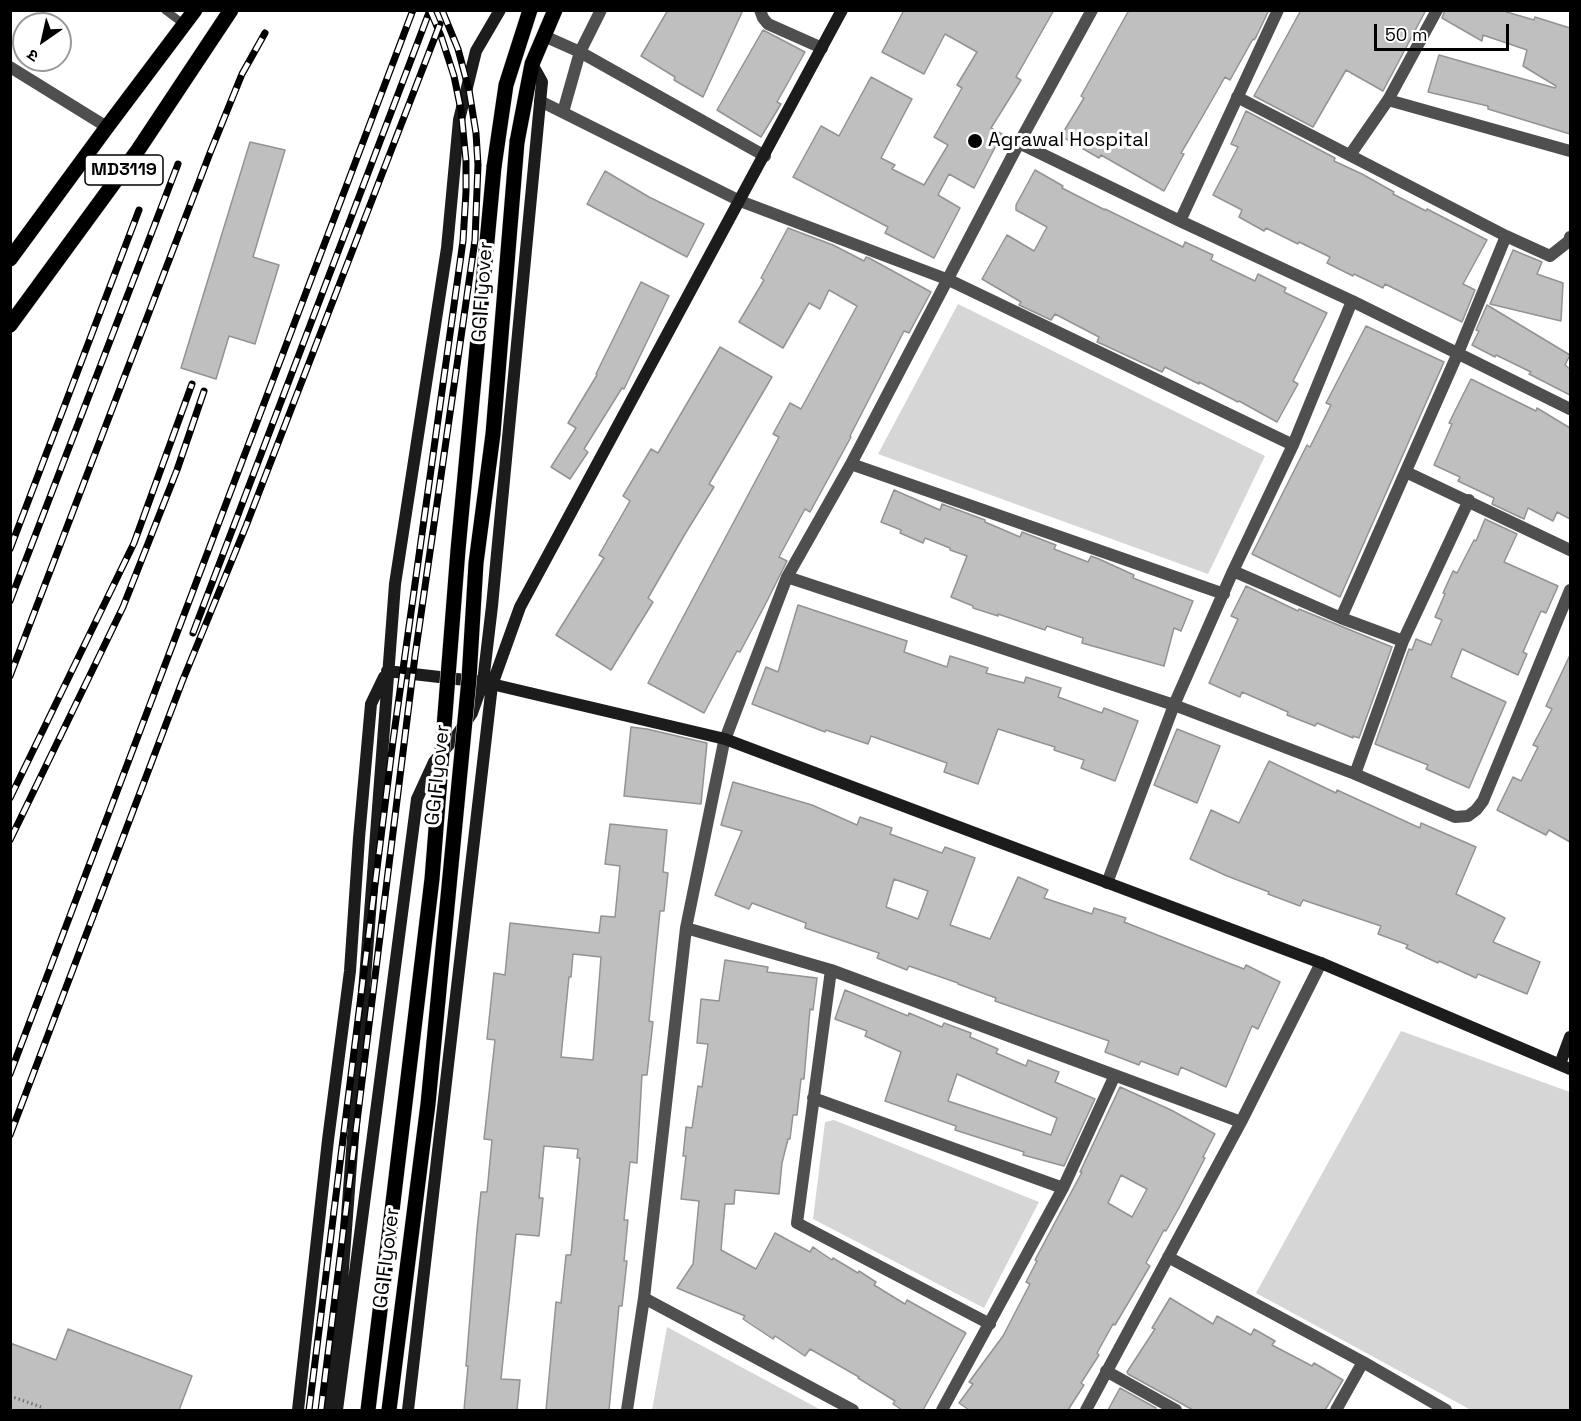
<!DOCTYPE html>
<html>
<head>
<meta charset="utf-8">
<style>
  body { margin:0 }
  #map { position:relative; width:1581px; height:1421px; overflow:hidden; background:#fff; font-family:"Space Grotesk","Noto Sans Devanagari",sans-serif }
  canvas { display:block }
  .frame { position:absolute; inset:0; border:12px solid #000; pointer-events:none }
  .north { position:absolute; left:12px; top:12px; width:60px; height:60px; box-sizing:border-box; background:#fff; border:2px solid #999; border-radius:50%; rotate:214deg; font-size:16px; font-weight:700; line-height:24px; text-align:center; color:#000 }
  .north::after { content:''; display:block; margin:auto; width:21px; height:27px; background:#000; clip-path:polygon(50% 0,100% 100%,50% 72%,0 100%) }
  .scale { position:absolute; left:1374px; top:24px; width:135px; height:27px; box-sizing:border-box; border:3px solid #000; border-top:0; padding-left:8px; font-size:18px; line-height:21px; white-space:nowrap; color:#000; -webkit-text-stroke:4px #fff; paint-order:stroke }
</style>
</head>
<body>
<div id="map">
<canvas width="1581" height="1421"></canvas>
<div class="frame"></div>
<div class="north">उ</div>
<div class="scale">50 m</div>
</div>
<script>
const ctx = document.querySelector('canvas').getContext('2d');
ctx.lineJoin = 'round';
function fill(path, color) { ctx.fillStyle = color; ctx.fill(path, 'evenodd'); }
const toPath = rows => new Path2D(rows.map(r => 'M' + r).join(''));
function stroke(path, color, width, dash) { ctx.strokeStyle = color; ctx.lineWidth = width; ctx.lineCap = dash ? 'butt' : 'round'; ctx.setLineDash(dash || []); ctx.stroke(path); }
function label(font, color, halo, rows, align = 'center') {
  ctx.font = font + ' "Space Grotesk",sans-serif'; ctx.lineWidth = 6; ctx.setLineDash([]); ctx.textBaseline = 'middle'; ctx.strokeStyle = halo; ctx.fillStyle = color; for (const [text, x, y, turn = 0] of rows) {
    ctx.save(); ctx.translate(x, y); ctx.rotate((+turn || 0) * Math.PI / 180); ctx.textAlign = isNaN(turn) ? turn : align; if (halo) ctx.strokeText(text, 0, 0); ctx.fillText(text, 0, 0); ctx.restore();
  }
}
fill(toPath([
  [958,304,1265,456,1208,574,878,454],
  [1401,1031,1570,1092,1570,1410,1471,1410,1256,1293],
  [834,1120,1039,1202,984,1308,813,1219,825,1122],
  [667,1327,821,1410,652,1410]
]), '#d6d6d6');
const building = toPath([
  [668,10,743,10,703,97,674,80,675,77,641,56,668,10],
  [904,10,1054,10,1016,77,1021,80,991,128,1002,134,974,188,949,174,938,195,960,208,934,258,885,233,888,227,793,177,821,126,839,136,871,77,912,99,881,158,895,165,892,169,924,185,948,145,934,137,962,88,957,85,977,52,945,34,924,74,882,52,904,10],
  [1129,10,1269,10,1256,37,1254,40,1253,39,1230,80,1225,77,1201,119,1181,153,1184,154,1164,191,1101,155,1099,158,1061,136,1084,98,1081,96,1129,10],
  [1301,10,1426,10,1383,91,1346,70,1313,127,1254,96,1301,10],
  [1445,10,1500,10,1534,20,1535,17,1570,28,1570,134,1488,109,1488,106,1428,92,1439,55,1555,88,1556,86,1523,66,1527,50,1483,35,1482,41,1442,18,1445,10],
  [763,30,805,52,777,102,781,104,761,137,717,110,763,30],
  [1246,111,1335,158,1334,161,1362,174,1394,192,1393,194,1426,211,1427,209,1487,240,1463,284,1475,290,1462,322,1385,284,1383,288,1354,274,1353,276,1327,263,1330,257,1299,242,1298,244,1266,228,1264,231,1239,217,1242,210,1213,195,1238,147,1231,144,1246,111],
  [250,142,285,150,253,257,279,265,255,344,229,336,216,379,181,368,250,142],
  [1035,170,1063,186,1062,188,1105,210,1105,209,1183,247,1185,242,1213,255,1211,260,1255,281,1258,274,1286,288,1284,292,1327,313,1293,381,1298,384,1277,422,1239,401,1238,402,1199,382,1199,384,1165,367,1162,372,1104,345,1097,342,1099,337,1055,314,1051,320,1019,305,1021,302,982,279,1007,235,1034,251,1047,227,1016,210,1016,205,1035,170],
  [605,171,649,197,704,224,687,257,587,204,605,171],
  [788,228,833,245,864,261,866,257,869,258,931,292,909,333,904,331,850,436,851,437,810,512,805,509,779,557,787,561,766,603,740,652,737,651,704,713,648,683,779,437,773,434,790,403,801,409,857,306,829,290,820,309,809,303,783,348,739,322,764,280,761,278,788,228],
  [1513,250,1542,262,1537,274,1563,283,1561,321,1490,304,1513,250],
  [641,282,669,296,624,389,622,388,584,449,588,452,570,479,551,467,576,428,568,423,597,375,596,374,641,282],
  [1487,305,1570,355,1565,365,1570,369,1570,395,1529,374,1531,372,1496,355,1495,357,1472,345,1479,331,1476,330,1487,305],
  [1366,326,1444,362,1340,597,1252,554,1307,445,1310,447,1331,405,1326,403,1366,326],
  [720,347,772,377,709,484,714,487,685,534,648,598,653,602,611,670,556,635,604,558,599,555,630,501,623,496,651,449,658,453,720,347],
  [1471,379,1536,411,1537,408,1570,428,1570,519,1557,512,1553,521,1528,508,1524,519,1492,504,1494,498,1458,481,1460,477,1434,465,1452,424,1449,423,1471,379],
  [894,490,940,510,942,504,985,520,985,522,1020,537,1022,532,1056,545,1054,549,1088,562,1091,556,1099,559,1134,575,1133,578,1193,601,1181,631,1174,628,1164,666,1082,643,1083,638,1047,626,1045,630,998,614,998,616,973,608,973,606,951,597,967,556,950,550,950,548,925,538,923,543,900,533,901,530,881,522,894,490],
  [1485,519,1517,534,1504,562,1558,586,1546,613,1541,611,1523,652,1527,654,1518,675,1462,649,1451,677,1506,702,1469,788,1426,769,1428,765,1375,744,1409,649,1412,650,1416,639,1431,645,1442,620,1435,617,1445,594,1443,593,1453,571,1457,573,1474,540,1476,541,1485,519],
  [1246,586,1298,611,1299,609,1392,647,1359,738,1353,736,1353,738,1317,723,1315,726,1287,715,1288,712,1242,692,1240,697,1209,683,1238,619,1231,616,1246,586],
  [798,605,907,641,904,652,947,667,950,656,988,668,986,673,1024,683,1026,677,1061,688,1058,697,1102,713,1104,708,1138,721,1115,781,1081,768,1084,760,1054,750,1055,747,998,729,978,784,944,772,947,763,871,736,868,744,826,730,825,732,752,704,766,667,778,672,798,605],
  [1570,655,1570,842,1549,830,1546,835,1497,810,1513,777,1521,781,1538,747,1533,745,1552,709,1546,706,1570,655],
  [631,727,647,729,707,743,701,804,624,796,631,727],
  [1177,729,1220,746,1197,803,1154,785,1177,729],
  [1269,761,1336,793,1337,790,1420,828,1421,823,1476,847,1456,894,1505,918,1493,942,1540,962,1527,994,1478,974,1476,978,1439,961,1438,963,1406,948,1408,945,1378,934,1381,926,1303,900,1300,906,1268,894,1269,892,1227,876,1190,859,1211,810,1239,823,1269,761],
  [733,782,812,805,857,825,860,817,892,828,890,834,942,853,945,847,975,858,950,925,990,939,1018,877,1048,890,1044,898,1092,914,1094,908,1126,918,1124,922,1244,969,1246,965,1280,982,1258,1029,1252,1026,1226,1087,1181,1067,1178,1075,1141,1061,1139,1065,1105,1052,1109,1041,995,1001,996,998,958,984,958,983,909,966,907,970,877,958,879,953,805,928,806,923,752,903,749,909,715,895,742,831,721,825,733,782],
  [894,879,928,891,918,919,886,907,894,879],
  [610,824,667,830,663,872,668,873,664,911,660,911,649,1021,653,1022,647,1075,642,1075,637,1163,630,1162,624,1220,628,1220,624,1261,627,1261,622,1306,619,1306,609,1410,546,1410,556,1302,561,1303,566,1255,571,1255,580,1158,577,1158,578,1149,544,1146,539,1198,543,1198,539,1236,516,1234,501,1379,520,1380,517,1410,464,1410,468,1366,466,1366,477,1230,481,1192,487,1192,492,1140,484,1139,495,1040,487,1039,494,973,505,975,510,923,599,933,601,916,615,917,620,866,605,864,610,824],
  [573,954,601,957,593,1060,561,1057,569,977,571,977,573,954],
  [725,960,768,967,767,972,817,978,813,1010,810,1009,804,1079,801,1079,797,1115,793,1115,790,1139,788,1139,782,1163,779,1194,735,1190,734,1204,725,1204,721,1250,756,1269,775,1233,810,1252,813,1247,832,1260,833,1258,858,1273,859,1271,876,1282,874,1285,905,1304,907,1300,966,1333,923,1410,902,1410,893,1404,895,1401,858,1378,859,1377,810,1349,805,1356,775,1336,773,1339,743,1319,745,1316,677,1288,693,1264,699,1201,681,1199,686,1156,683,1156,686,1127,692,1128,698,1086,702,1087,708,1044,697,1043,701,999,719,1001,725,960],
  [845,990,908,1016,909,1013,942,1027,944,1023,971,1033,970,1037,998,1049,996,1053,1026,1066,1028,1060,1059,1072,1055,1082,1095,1099,1064,1166,1023,1155,1024,1152,955,1130,956,1126,885,1101,901,1052,865,1036,867,1031,835,1019,845,990],
  [957,1074,1057,1118,1051,1135,948,1101,957,1074],
  [1120,1087,1171,1110,1215,1134,1203,1157,1205,1158,1180,1206,1166,1231,1164,1230,1146,1263,1150,1266,1115,1325,1113,1324,1097,1353,1099,1355,1081,1383,1084,1385,1068,1410,969,1410,959,1403,973,1384,969,1382,1003,1336,1030,1284,1026,1282,1037,1261,1035,1260,1082,1172,1080,1172,1120,1087],
  [1121,1175,1147,1189,1132,1217,1108,1203,1121,1175],
  [1170,1298,1213,1324,1217,1316,1251,1335,1254,1329,1275,1341,1272,1345,1312,1366,1314,1363,1343,1380,1325,1410,1193,1410,1128,1374,1127,1372,1155,1329,1152,1328,1170,1298],
  [68,1329,192,1376,179,1410,10,1410,10,1343,56,1360,68,1329],
  [1120,1388,1156,1408,1155,1410,1108,1410,1120,1388]
]);
fill(building, '#bfbfbf');
stroke(building, '#939393', 1.5);
const primary = toPath([
  [517,142,532,64,555,10],
  [494,167,506,85,530,10],
  [10,259,107,127,195,10],
  [10,325,138,150,231,10]
]);
stroke(primary, '#dbdbdb', 16);
stroke(toPath([
  [10,1396,44,1408]
]), '#717171', 3, [1.5, 3]);
stroke(toPath([
  [165,10,185,25]
]), '#4f4f4f', 8);
stroke(toPath([
  [760,10,763,18,768,24,822,48],
  [544,36,580,52,765,156],
  [10,67,107,127],
  [1237,97,1506,236,1550,256,1569,241,1570,237],
  [1388,100,1570,151],
  [540,101,740,201,949,280,1293,445],
  [563,112,580,52,601,10],
  [1019,143,1180,221,1352,301,1570,409],
  [1350,155,1388,100,1437,10],
  [1180,221,1278,10],
  [851,464,1224,594],
  [1406,472,1570,550],
  [1233,571,1341,618,1403,641],
  [787,577,1174,705,1355,774,1455,817,1468,816,1476,810,1483,801,1570,590],
  [1341,618,1458,353,1506,236],
  [1355,774,1403,641,1469,500],
  [1107,883,1174,705,1233,571,1293,445,1352,301],
  [686,928,831,970,1241,1122],
  [831,970,797,1223,990,1324],
  [813,1098,1063,1188],
  [1168,1257,1363,1362,1446,1410],
  [644,1298,853,1410],
  [1106,1371,1176,1410],
  [627,1410,644,1298,686,928,724,742,787,577,851,464,1019,143,1092,10],
  [942,1410,1063,1188,1115,1075],
  [1086,1410,1241,1122,1321,963],
  [1336,1410,1363,1362]
]), '#4f4f4f', 12);
stroke(toPath([
  [387,671,483,682,725,739,1321,963,1570,1069],
  [1560,1064,1570,1037],
  [298,1410,328,1140,350,971,359,838,371,704,384,677],
  [325,1410,341,1295,395,584,447,248,459,120,476,51,500,10],
  [337,1410,417,799,434,762,457,735,472,713,483,682,492,606,542,82,532,64],
  [408,1410,492,685,520,607,842,10]
]), '#1c1c1c', 12);
stroke(primary, '#000', 15);
const rail = toPath([
  [10,549,139,210],
  [10,601,178,164],
  [193,633,430,10],
  [10,676,210,153,242,74,265,33],
  [10,798,134,543,192,384],
  [10,840,123,607,177,470,204,391],
  [10,1074,413,10],
  [10,1135,182,682,246,526,440,24],
  [309,1410,393,741,463,241,466,192,466,161,461,110,454,76,441,36,430,10],
  [321,1410,415,656,475,240,478,165,476,133,469,90,458,49,442,10]
]);
stroke(rail, '#000', 7);
stroke(rail, '#fff', 4.5, [14]);
const primaryBridge = toPath([
  [368,1410,432,879,458,550,494,167],
  [389,1410,428,1104,469,679,476,563,493,434,517,142]
]);
stroke(primaryBridge, '#dbdbdb', 16, []);
stroke(primaryBridge, '#000', 15);
for (const [x, y, r, color] of [
  [975,141,8,"#000"]
]) { const dot = new Path2D(); dot.arc(x, y, r, 0, 2 * Math.PI); ctx.fillStyle = color; ctx.fill(dot); stroke(dot, '#fff', 2); }
for (const [x, y, w] of [
  [124,170,78]
]) { const box = new Path2D(); box.roundRect(x - w / 2, y - 15, w, 30, 4.5); ctx.fillStyle = '#fff'; ctx.fill(box); stroke(box, '#000', 1.5); }
label('bold 18px', '#000', null, [
  ["MD3119",124,170]
]);
label('20px', '#000', '#fff', [
  ["Agrawal Hospital",988,141]
], 'left');
label('20px', '#000', '#fff', [
  ["GG Flyover",483,292,-86],
  ["GG Flyover",438,775,-84],
  ["GG Flyover",387,1258,-83]
]);
</script>
</body>
</html>
